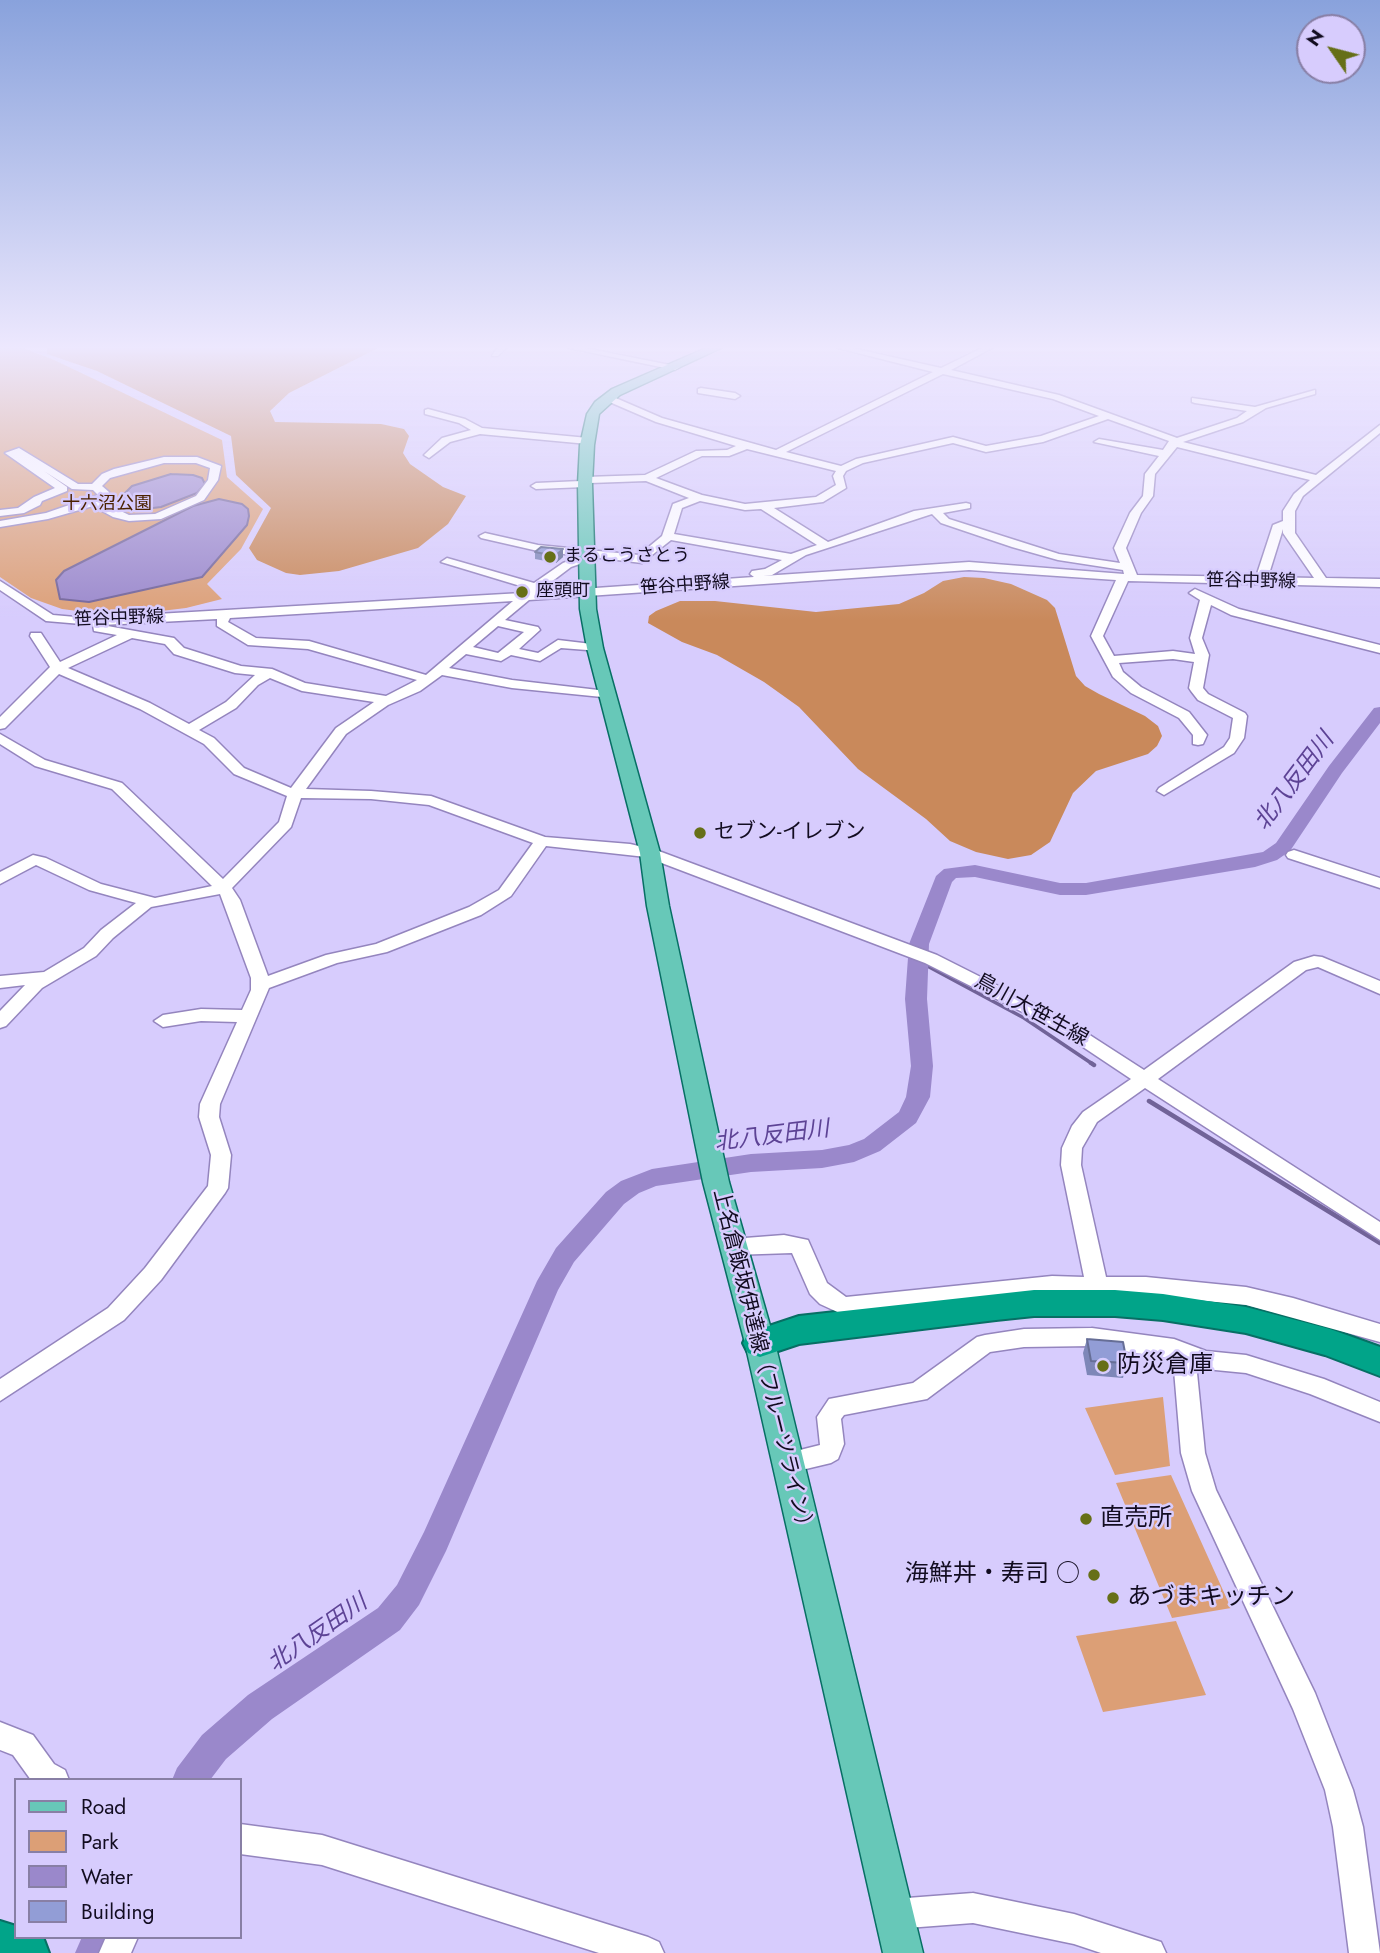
<!DOCTYPE html>
<html>
<head>
<meta charset="utf-8">
<style>
  body { margin:0 }
  #map { position:relative; width:1380px; height:1953px; overflow:hidden; background:#d7ccfd; font-family:Jost,sans-serif }
  canvas { display:block }
  .legend { position:absolute; left:14px; top:1778px; width:228px; height:161px; box-sizing:border-box; background:#d7ccfd; border:2px solid #887fa5; margin:0; padding:9px 12px; list-style:none; font-size:21px; color:#120c20 }
  .legend li { display:flex; align-items:center; gap:14px; height:35px }
  .legend b { width:35px; border:2px solid #887fa5 }
  .north { position:absolute; left:1296px; top:14px; width:70px; height:70px; box-sizing:border-box; background:#d7ccfd; border:2px solid #887fa5; border-radius:50%; rotate:305deg; font-size:19px; font-weight:700; line-height:28px; text-align:center; color:#120c20 }
  .north::after { content:''; display:block; margin:auto; width:24px; height:32px; background:#666f17; clip-path:polygon(50% 0,100% 100%,50% 72%,0 100%) }
</style>
</head>
<body>
<div id="map">
<canvas width="1380" height="1953"></canvas>
<ul class="legend">
<li><b style="height:9px;background:#67c8b8"></b>Road</li>
<li><b style="height:19px;background:#dc9f76"></b>Park</li>
<li><b style="height:19px;background:#9a88cb"></b>Water</li>
<li><b style="height:19px;background:#929dd6"></b>Building</li>
</ul>
<div class="north">N</div>
</div>
<script>
const ctx = document.querySelector('canvas').getContext('2d');
ctx.lineJoin = 'round';
function fill(path, color) { ctx.fillStyle = color; ctx.fill(path, 'evenodd'); }
const toPath = rows => new Path2D(rows.map(r => 'M' + r).join(''));
function stroke(path, color, width, dash) { ctx.strokeStyle = color; ctx.lineWidth = width; ctx.lineCap = dash ? 'butt' : 'round'; ctx.setLineDash(dash || []); ctx.stroke(path); }
function label(font, color, halo, rows, align = 'center') {
  ctx.font = font + ' Jost,"Noto Sans JP",sans-serif'; ctx.lineWidth = 5; ctx.setLineDash([]); ctx.textBaseline = 'middle'; ctx.strokeStyle = halo; ctx.fillStyle = color; for (const [text, x, y, turn = 0] of rows) {
    ctx.save(); ctx.translate(x, y); ctx.rotate((+turn || 0) * Math.PI / 180); ctx.textAlign = isNaN(turn) ? turn : align; if (halo) ctx.strokeText(text, 0, 0); ctx.fillText(text, 0, 0); ctx.restore();
  }
}
fill(toPath([
  [0,348,23,348,52,359,222,440,227,477,263,509,241,549,207,584,222,599,186,608,136,614,101,614,62,609,31,598,0,577],
  [1163,1397,1170,1466,1115,1475,1085,1408],
  [1171,1475,1231,1608,1172,1618,1116,1483],
  [1176,1621,1206,1695,1103,1712,1076,1636]
]), '#dc9f76');
fill(toPath([
  [47,348,378,348,289,393,270,411,275,422,381,424,404,429,409,436,403,453,410,464,443,487,466,496,448,524,418,548,339,571,300,575,286,573,257,560,249,548,271,508,236,475,231,436,97,371,47,354],
  [964,577,984,578,1011,584,1047,600,1055,608,1076,676,1085,686,1099,694,1145,716,1158,726,1162,736,1157,746,1148,754,1096,771,1073,793,1050,842,1031,855,1008,859,976,852,950,841,926,819,858,769,799,707,764,682,717,655,682,642,648,623,649,616,656,611,680,601,715,601,816,612,899,604,924,593,943,581]
]), '#c9895b');
const water = toPath([
  [171,474,193,475,202,478,205,484,197,493,161,507,145,509,122,505,121,497,132,486,171,474],
  [219,499,242,504,248,509,249,516,247,525,202,577,89,602,60,599,56,580,64,571,193,506,219,499]
]);
fill(water, '#9a88cb');
stroke(water, '#716398', 2);
stroke(toPath([
  [918,961,1024,1018,1094,1065]
]), '#716398', 3.5);
stroke(toPath([
  [1091,1063,1094,1065],
  [1149,1101,1380,1243]
]), '#716398', 4.5);
fill(toPath([
  [1380,707,1380,723,1342,773,1290,851,1277,860,1255,867,1086,895,1060,895,975,877,956,878,952,882,929,944,927,999,933,1066,930,1097,916,1123,880,1151,854,1162,822,1168,751,1172,656,1186,639,1193,624,1204,574,1262,558,1290,446,1551,419,1605,400,1630,272,1719,226,1759,210,1780,172,1780,177,1768,202,1735,248,1695,378,1608,397,1585,424,1532,537,1281,556,1248,606,1192,621,1181,652,1169,751,1154,822,1150,849,1145,864,1139,899,1112,906,1097,911,1066,905,999,909,944,936,876,944,869,975,865,1060,883,1086,883,1263,852,1276,843,1329,766,1374,708,1380,707],
  [82,1937,120,1937,114,1953,75,1953,82,1937]
]), '#9a88cb');
const minor = toPath([
  [497,348,506,348,498,356,492,356,497,348],
  [569,348,585,348,680,367,675,370,569,348],
  [838,348,852,348,941,368,982,348,992,348,951,370,1059,395,1177,438,1237,418,1247,411,1195,403,1192,402,1192,398,1255,407,1315,390,1315,394,1266,408,1243,422,1183,442,1316,475,1380,425,1380,433,1303,496,1295,511,1295,533,1326,578,1380,579,1380,587,1128,581,1103,636,1114,656,1173,651,1195,654,1190,638,1200,600,1189,593,1195,589,1239,609,1380,645,1380,653,1231,615,1211,605,1202,638,1209,655,1203,688,1208,694,1245,713,1247,716,1244,738,1234,753,1164,795,1157,791,1159,788,1224,747,1230,738,1233,718,1198,700,1191,691,1189,688,1194,662,1173,659,1119,663,1123,672,1141,687,1189,712,1207,735,1203,744,1198,745,1193,744,1193,735,1179,718,1131,693,1113,677,1091,636,1116,580,969,570,529,600,505,620,538,627,540,630,519,649,538,653,558,640,600,645,600,651,561,648,540,661,511,655,501,661,466,654,449,668,512,680,607,691,614,695,612,698,512,688,442,675,420,691,388,705,346,734,306,789,371,791,431,796,545,837,630,844,656,850,937,955,1068,1021,1144,1070,1294,962,1314,956,1322,957,1380,981,1380,994,1318,967,1306,970,1158,1079,1380,1222,1380,1240,1145,1088,1097,1122,1082,1148,1081,1165,1106,1277,1146,1277,1246,1287,1293,1298,1380,1324,1380,1342,1246,1305,1146,1295,1052,1294,844,1315,820,1304,810,1294,792,1253,732,1255,724,1253,721,1247,724,1241,732,1239,784,1235,808,1240,827,1283,846,1297,1052,1276,1084,1277,1061,1165,1062,1148,1072,1126,1083,1112,1131,1079,1056,1029,925,963,646,857,546,846,511,896,481,915,387,952,337,963,269,988,220,1104,219,1117,231,1155,228,1188,225,1193,161,1280,124,1320,0,1401,0,1379,108,1308,145,1268,208,1186,211,1155,199,1117,200,1104,237,1022,201,1021,163,1027,154,1021,163,1015,201,1009,242,1010,251,990,251,978,220,894,151,907,113,938,96,956,42,988,6,1026,0,1028,0,1011,25,985,0,988,0,976,44,972,84,948,101,930,136,903,89,890,36,865,0,884,0,872,33,855,46,858,101,884,155,898,212,886,112,789,35,766,0,744,0,734,45,760,122,783,223,879,279,822,287,796,234,774,204,744,140,709,59,674,5,728,0,729,0,717,50,667,30,636,31,633,41,633,60,662,117,635,94,631,93,625,46,621,0,590,0,581,53,615,87,618,522,593,527,588,441,562,447,558,534,583,563,563,581,556,538,551,481,538,479,536,485,533,538,545,639,555,662,536,673,504,689,498,646,481,590,483,585,487,536,489,531,486,536,483,581,481,586,477,645,475,696,451,727,450,736,446,656,422,605,400,605,396,611,396,662,418,776,450,933,372,838,348],
  [943,374,1053,399,1099,416,1041,436,986,446,953,437,856,459,841,466,786,452,943,374],
  [1108,419,1169,441,1163,450,1099,439,1094,442,1159,456,1145,474,1143,496,1130,513,1114,548,1120,563,1059,554,949,519,943,513,970,508,970,504,966,503,914,511,828,542,774,508,823,502,846,488,843,476,846,471,863,463,953,443,986,452,1043,442,1108,419],
  [1177,447,1310,480,1294,494,1283,511,1283,521,1273,525,1256,577,1137,575,1126,548,1141,513,1153,496,1155,474,1177,447],
  [747,449,836,471,833,476,836,485,816,497,745,504,702,495,656,478,702,456,729,456,747,449],
  [700,501,745,510,761,509,817,545,791,554,674,534,682,508,700,501],
  [932,514,941,523,1012,547,1058,560,1123,570,1124,574,969,562,763,576,772,575,806,555,932,514],
  [1283,529,1283,533,1314,578,1268,577,1283,529],
  [671,540,782,560,765,569,752,571,750,574,754,577,538,592,571,567,591,560,592,557,642,563,671,540],
  [513,601,426,675,309,641,256,638,228,622,230,618,513,601],
  [217,619,217,626,248,645,308,649,417,680,386,696,305,683,272,669,241,666,184,648,174,638,102,625,217,619],
  [498,626,524,632,498,653,473,647,498,626],
  [132,638,165,644,174,654,235,673,255,675,226,702,189,724,150,703,68,668,132,638],
  [270,678,302,691,374,702,336,728,291,788,244,768,214,738,199,730,236,708,258,685,270,678],
  [301,798,371,799,429,805,533,843,499,890,469,907,376,944,326,955,268,976,240,900,232,888,291,827,301,798],
  [701,388,735,393,740,396,735,399,698,393,698,389,701,388],
  [428,409,465,419,482,428,588,438,593,441,588,444,480,434,450,442,429,458,424,455,442,438,471,430,459,423,425,414,425,410,428,409],
  [19,448,78,484,92,484,102,474,114,469,164,457,197,457,221,466,218,480,204,500,161,519,129,521,113,517,93,506,48,519,0,527,0,521,46,513,98,495,93,490,72,489,44,471,67,487,67,491,42,501,40,505,24,513,0,516,0,510,18,508,34,497,55,488,5,453,19,448],
  [164,463,196,463,210,468,208,480,196,496,155,514,129,515,102,502,107,499,109,492,102,486,110,478,164,463],
  [1294,850,1380,878,1380,888,1288,858,1286,855,1288,852,1294,850],
  [1092,1328,1174,1339,1206,1351,1246,1355,1324,1379,1380,1402,1380,1422,1310,1394,1246,1373,1205,1369,1197,1373,1205,1453,1216,1490,1315,1693,1353,1790,1363,1827,1380,1953,1349,1953,1333,1827,1325,1790,1293,1709,1192,1491,1181,1453,1174,1370,1180,1360,1092,1346,1024,1347,990,1352,927,1399,844,1415,841,1419,844,1444,838,1459,831,1463,789,1473,780,1469,777,1462,780,1455,820,1445,817,1417,829,1399,913,1383,977,1337,985,1335,1024,1329,1092,1328],
  [0,1722,33,1735,54,1764,65,1770,69,1780,31,1780,13,1755,0,1750,0,1722],
  [240,1824,322,1835,648,1937,659,1942,664,1953,599,1953,322,1865,240,1854,240,1824],
  [973,1893,1074,1914,1161,1942,1166,1953,1101,1953,1074,1944,973,1923,894,1929,883,1925,879,1914,883,1903,894,1899,973,1893],
  [106,1937,138,1937,131,1953,99,1953,106,1937]
]);
const major = toPath([
  [706,348,721,348,620,395,599,414,594,445,592,484,596,609,603,648,660,853,669,906,729,1182,775,1343,923,1953,883,1953,745,1343,703,1182,647,906,640,853,587,648,580,609,578,484,580,445,587,414,595,402,612,389,706,348]
]);
const highway = toPath([
  [1034,1290,1115,1290,1163,1294,1246,1307,1330,1329,1380,1347,1380,1376,1325,1355,1246,1333,1163,1320,1115,1316,1034,1316,996,1320,799,1344,760,1357,748,1353,743,1343,748,1333,799,1316,1034,1290],
  [0,1921,16,1926,16,1937,43,1937,49,1953,0,1953,0,1921]
]);
stroke(minor, '#9485be', 3);
stroke(major, '#076f64', 3);
stroke(highway, '#076f64', 4);
fill(minor, '#fff');
fill(major, '#67c8b8');
fill(highway, '#01a489');
fill(toPath([
  [535,552,563,557,556,563,535,559],
  [1087,1339,1127,1363,1123,1378,1087,1375,1083,1353]
]), '#7e87b8');
fill(toPath([
  [563,549,563,557,556,563,555,556]
]), '#666e96');
const building = toPath([
  [541,547,563,549,555,556,535,552,541,547],
  [1087,1339,1123,1342,1127,1363,1091,1361,1087,1339]
]);
fill(building, '#929dd6');
stroke(building, '#666e96', 2);
const sky = ctx.createLinearGradient(0, 0, 0, 621);
sky.addColorStop(0, '#89a2dc');
sky.addColorStop(0.56, '#ede8fe');
sky.addColorStop(1, '#ede8fe00');
ctx.fillStyle = sky;
ctx.fillRect(0, 0, 1380, 621);
for (const [x, y, r, color] of [
  [550,557,7,"#666f17"],
  [522,592,7,"#666f17"],
  [700,833,7,"#666f17"],
  [1103,1366,7,"#666f17"],
  [1086,1519,7,"#666f17"],
  [1094,1575,7,"#666f17"],
  [1113,1598,7,"#666f17"]
]) { const dot = new Path2D(); dot.arc(x, y, r, 0, 2 * Math.PI); ctx.fillStyle = color; ctx.fill(dot); stroke(dot, '#d7ccfd', 2.5); }
label('18px', '#4b2200', '#d7ccfd', [
  ["十六沼公園",107,505]
]);
label('18px', '#120c20', '#d7ccfd', [
  ["まるこうさとう",564,557],
  ["座頭町",536,592]
], 'left');
label('18px', '#120c20', '#d7ccfd', [
  ["笹谷中野線",1251,582,1],
  ["笹谷中野線",685,586,-4],
  ["笹谷中野線",119,619,-2]
]);
label('21px', '#120c20', '#d7ccfd', [
  ["セブン-イレブン",714,833]
], 'left');
label('21px', '#120c20', '#d7ccfd', [
  ["鳥川大笹生線",1031,1011,29],
  ["上名倉飯坂伊達線（フルーツライン）",762,1363,76]
]);
label('italic 23px', '#5d4395', '#d7ccfd', [
  ["北八反田川",1295,782,-53],
  ["北八反田川",772,1137,-7],
  ["北八反田川",318,1634,-35]
]);
label('24px', '#120c20', '#d7ccfd', [
  ["防災倉庫",1117,1366],
  ["直売所",1100,1519],
  ["海鮮丼・寿司 ○",1080,1575,"right"],
  ["あづまキッチン",1127,1598]
], 'left');
</script>
</body>
</html>
